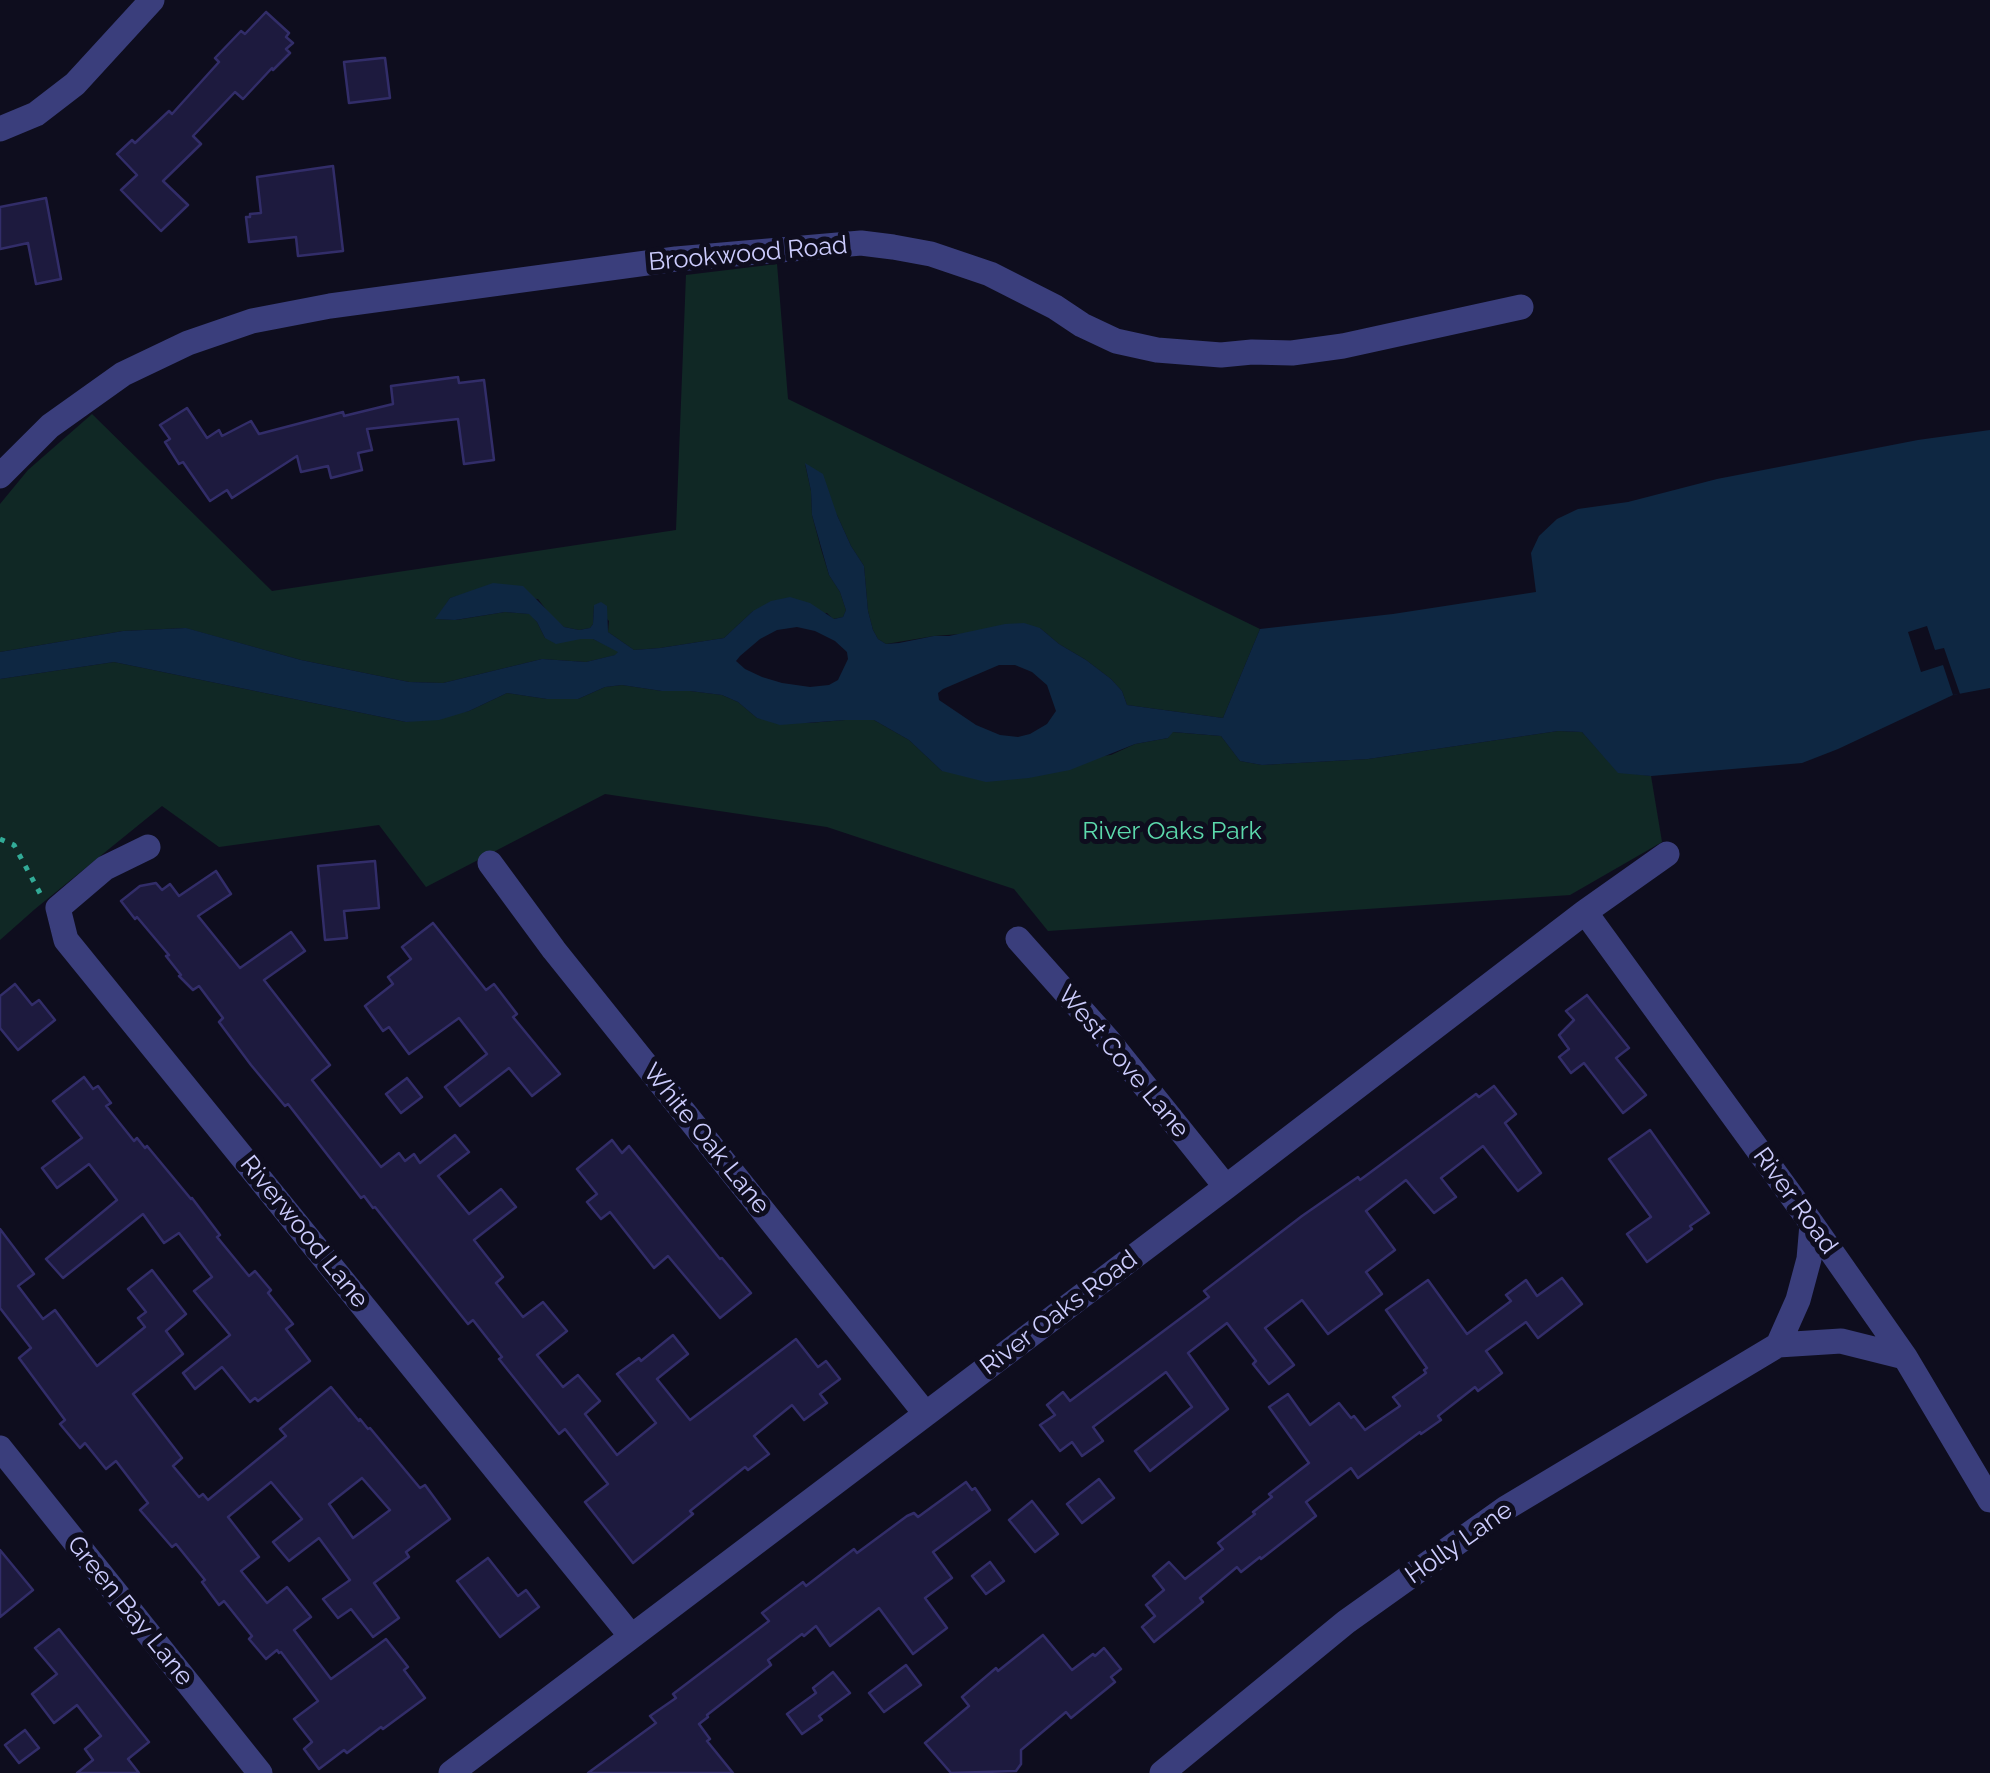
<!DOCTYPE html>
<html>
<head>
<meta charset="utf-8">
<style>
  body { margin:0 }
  canvas { display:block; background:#0e0d1e }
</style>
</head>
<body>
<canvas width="1990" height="1773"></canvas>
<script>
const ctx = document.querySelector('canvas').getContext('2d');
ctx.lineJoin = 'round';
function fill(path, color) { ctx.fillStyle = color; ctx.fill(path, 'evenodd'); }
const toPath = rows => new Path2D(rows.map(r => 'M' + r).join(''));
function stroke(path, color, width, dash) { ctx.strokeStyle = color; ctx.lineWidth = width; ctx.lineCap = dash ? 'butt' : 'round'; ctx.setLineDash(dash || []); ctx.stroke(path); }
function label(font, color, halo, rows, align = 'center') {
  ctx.font = font + ' Raleway,sans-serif'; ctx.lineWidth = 10; ctx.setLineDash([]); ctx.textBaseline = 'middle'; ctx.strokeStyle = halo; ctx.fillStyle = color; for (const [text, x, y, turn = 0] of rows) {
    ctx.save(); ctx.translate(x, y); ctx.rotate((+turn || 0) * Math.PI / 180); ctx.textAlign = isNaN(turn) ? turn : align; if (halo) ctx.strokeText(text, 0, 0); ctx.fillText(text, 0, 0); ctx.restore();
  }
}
fill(toPath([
  [777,264,788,399,1260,629,1223,718,1127,705,1122,691,1111,679,1086,660,1059,644,1040,628,934,636,886,644,878,639,873,630,868,611,864,566,851,546,837,515,805,464,811,491,812,515,821,549,829,575,840,592,846,610,843,617,833,619,827,613,753,611,724,638,660,648,634,650,608,632,609,621,594,605,593,624,590,628,579,630,564,627,551,616,538,599,468,593,450,598,436,619,456,620,505,612,530,614,537,622,545,638,593,639,619,651,616,655,586,662,542,659,443,683,409,682,301,660,185,628,123,631,0,652,0,504,28,470,92,414,272,591,676,530,686,275],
  [114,662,406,722,469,711,507,693,547,699,578,699,605,687,622,685,662,691,690,691,722,695,738,702,757,718,809,723,845,720,874,720,909,740,942,771,1111,755,1135,744,1168,738,1172,732,1221,736,1240,761,1262,765,1368,759,1558,731,1582,732,1618,772,1651,776,1662,842,1570,895,1048,931,1014,889,827,827,605,794,426,887,379,825,219,847,162,806,35,909,0,940,0,679]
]), '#102825');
fill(toPath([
  [1990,430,1990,688,1953,695,1838,749,1802,763,1651,776,1618,773,1582,732,1558,731,1368,759,1262,765,1240,761,1221,736,1173,732,1168,738,1135,744,1070,770,1029,778,986,782,942,771,909,740,874,720,845,720,780,725,757,718,738,702,722,695,690,691,662,691,622,685,605,687,578,699,547,699,507,693,469,711,439,720,406,722,114,662,0,679,0,652,123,631,186,628,301,660,409,682,443,683,542,659,586,662,615,655,618,652,593,639,581,639,556,644,545,638,537,622,529,614,505,612,455,620,435,619,450,598,493,583,523,586,564,627,579,630,590,628,593,624,594,605,601,602,607,606,608,632,634,650,660,648,724,638,753,611,771,601,790,597,810,603,834,619,843,617,846,610,840,592,829,575,812,515,811,491,805,463,823,474,837,515,851,546,864,566,868,611,873,630,878,639,886,644,899,643,934,636,949,636,1005,624,1024,623,1040,628,1059,644,1086,660,1111,679,1122,691,1127,705,1223,718,1260,629,1393,614,1536,592,1531,553,1539,536,1557,519,1578,509,1628,502,1717,479,1918,440],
  [797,627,815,631,835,641,847,652,848,659,838,680,829,685,810,687,782,683,762,677,745,669,736,661,740,656,760,639,777,630],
  [999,665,1015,665,1032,672,1047,685,1056,711,1047,724,1030,734,1018,737,1000,735,976,725,939,700,938,693,943,689]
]), '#0e2742');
fill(toPath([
  [1927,626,1935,650,1944,648,1960,694,1953,695,1943,665,1921,672,1908,632]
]), '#0e0d1e');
const building = toPath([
  [266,12,289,33,286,37,293,43,286,49,290,53,273,70,272,68,243,99,235,92,193,136,201,144,163,181,188,205,161,231,121,190,137,175,117,154,132,140,135,143,169,111,172,114,219,62,215,58,241,31,245,34,266,12],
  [382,58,385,58,390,98,349,103,344,62,382,58],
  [333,166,343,251,298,256,296,237,249,242,246,217,250,217,250,214,261,213,257,177,333,166],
  [46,198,61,279,36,284,28,243,0,249,0,207,46,198],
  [458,377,459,383,484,380,494,460,464,464,458,419,367,429,372,450,358,453,362,470,331,478,328,466,301,472,297,456,232,498,227,490,210,501,183,462,179,464,165,442,170,439,160,425,187,408,207,438,219,430,222,436,251,421,259,434,343,412,344,416,393,404,391,386,458,377],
  [375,861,379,908,344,911,347,938,325,940,318,866,375,861],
  [216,871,231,894,198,916,240,968,291,932,305,951,264,980,330,1065,312,1080,381,1167,399,1153,405,1161,414,1154,420,1163,455,1135,469,1152,438,1176,469,1214,501,1189,516,1207,474,1240,503,1277,496,1283,523,1317,543,1302,567,1331,537,1355,563,1387,578,1375,600,1401,585,1414,617,1455,656,1423,617,1374,639,1358,641,1361,673,1335,688,1354,657,1379,690,1420,796,1339,818,1367,826,1361,840,1379,820,1394,827,1403,804,1420,792,1405,754,1436,769,1454,748,1470,745,1467,690,1511,693,1514,633,1563,585,1502,608,1484,565,1429,559,1434,499,1359,502,1357,473,1320,468,1324,375,1207,373,1208,364,1196,361,1198,288,1104,285,1106,251,1065,219,1022,223,1018,199,986,193,990,179,976,181,975,166,956,169,955,137,917,135,919,121,901,140,886,156,883,162,890,170,884,179,896,216,871],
  [433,923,486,990,494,984,517,1014,513,1017,560,1074,532,1096,509,1068,460,1106,445,1087,487,1054,459,1018,409,1054,389,1027,383,1031,365,1006,393,984,388,977,411,959,402,947,433,923],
  [15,984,32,1005,39,1000,55,1020,18,1050,0,1028,0,996,15,984],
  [1587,995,1629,1048,1616,1058,1646,1095,1623,1113,1584,1063,1571,1073,1559,1057,1569,1049,1559,1035,1574,1020,1566,1011,1587,995],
  [84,1077,93,1089,98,1086,111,1103,106,1106,134,1141,137,1138,145,1148,147,1146,191,1199,192,1198,220,1235,217,1237,249,1276,255,1271,271,1290,268,1293,293,1324,286,1329,310,1361,258,1401,255,1398,250,1402,222,1367,195,1389,183,1373,230,1335,194,1291,212,1277,179,1233,164,1243,143,1214,63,1278,46,1259,117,1200,89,1164,57,1188,42,1168,82,1138,53,1101,84,1077],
  [407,1078,422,1097,401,1113,386,1094,407,1078],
  [1494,1086,1516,1114,1505,1123,1541,1173,1518,1191,1483,1146,1441,1178,1456,1197,1434,1213,1406,1180,1366,1211,1395,1250,1366,1272,1382,1294,1328,1334,1302,1300,1265,1328,1294,1365,1269,1384,1253,1364,1256,1361,1227,1323,1188,1353,1228,1409,1150,1471,1135,1451,1192,1407,1166,1372,1093,1427,1103,1441,1082,1456,1072,1442,1060,1451,1040,1425,1055,1415,1047,1405,1063,1392,1070,1401,1209,1297,1204,1291,1302,1216,1358,1177,1360,1180,1476,1094,1479,1097,1494,1086],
  [1650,1130,1709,1213,1690,1226,1692,1229,1647,1262,1627,1234,1651,1217,1609,1159,1650,1130],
  [612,1140,622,1153,629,1146,720,1259,722,1258,751,1293,720,1318,668,1256,654,1268,610,1212,601,1219,587,1202,597,1194,577,1169,612,1140],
  [0,1229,34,1274,18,1286,43,1319,55,1310,97,1366,145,1327,138,1318,146,1312,128,1289,152,1270,186,1314,166,1331,183,1354,133,1394,182,1458,173,1466,199,1497,203,1494,208,1500,286,1436,280,1429,331,1387,359,1421,360,1419,368,1429,370,1428,420,1488,425,1485,450,1519,406,1552,409,1557,374,1583,399,1618,373,1637,351,1609,338,1618,323,1599,350,1580,319,1538,289,1561,273,1542,302,1519,271,1482,228,1517,259,1557,241,1571,267,1603,287,1587,311,1617,294,1630,331,1679,386,1639,408,1667,404,1670,425,1698,383,1729,381,1727,347,1753,344,1750,319,1769,304,1749,312,1742,294,1719,318,1701,281,1652,279,1653,277,1650,266,1659,249,1639,252,1636,224,1601,219,1605,202,1582,205,1580,176,1544,172,1547,140,1510,148,1503,116,1461,106,1469,85,1443,80,1448,60,1424,65,1420,19,1358,31,1348,0,1308,0,1229],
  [362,1478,390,1510,353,1538,329,1504,362,1478],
  [1562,1278,1582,1304,1538,1338,1526,1322,1486,1351,1502,1373,1478,1391,1475,1387,1438,1416,1441,1420,1421,1434,1420,1432,1358,1478,1351,1468,1306,1502,1316,1516,1261,1559,1260,1557,1241,1572,1237,1567,1200,1598,1203,1602,1154,1642,1142,1627,1155,1616,1146,1605,1164,1590,1153,1576,1169,1562,1185,1579,1223,1549,1218,1543,1255,1514,1253,1512,1272,1497,1269,1494,1309,1463,1269,1407,1288,1394,1310,1425,1339,1403,1351,1418,1354,1416,1365,1430,1400,1406,1393,1397,1426,1373,1424,1370,1427,1368,1386,1310,1428,1280,1467,1334,1511,1301,1506,1295,1526,1280,1537,1296,1562,1278],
  [1099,1479,1114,1498,1082,1523,1067,1504,1099,1479],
  [966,1482,972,1490,975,1488,990,1510,933,1552,952,1578,925,1598,947,1628,913,1654,879,1608,830,1646,816,1626,804,1636,802,1634,768,1660,771,1665,707,1715,708,1717,699,1724,710,1739,707,1741,733,1773,588,1773,656,1723,650,1716,676,1698,673,1694,769,1621,762,1613,803,1582,806,1586,854,1549,857,1553,907,1516,914,1513,918,1517,966,1482],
  [1032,1501,1058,1534,1035,1552,1009,1520,1032,1501],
  [0,1550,33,1590,0,1617,0,1550],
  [488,1558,518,1596,526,1590,539,1607,500,1637,457,1581,488,1558],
  [990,1562,1004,1581,986,1594,972,1576,990,1562],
  [59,1629,149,1742,128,1759,139,1773,77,1773,93,1760,85,1749,101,1736,77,1705,54,1723,32,1694,57,1674,35,1648,59,1629],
  [1043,1635,1072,1670,1093,1654,1095,1656,1104,1648,1121,1669,1111,1677,1115,1682,1071,1718,1066,1712,1021,1750,1021,1764,1016,1771,951,1773,925,1743,969,1706,962,1697,996,1668,998,1671,1043,1635],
  [906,1665,921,1685,884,1712,869,1693,906,1665],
  [833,1672,850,1693,819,1716,822,1720,802,1734,787,1714,816,1693,813,1688,833,1672],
  [25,1730,39,1748,19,1763,5,1745,25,1730]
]);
fill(building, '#1d1a3e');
stroke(building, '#322d69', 2.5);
stroke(toPath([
  [0,839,14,845,41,895]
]), '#32ab97', 5, [5, 8]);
stroke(toPath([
  [0,129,36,114,75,84,152,0],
  [0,476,50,426,123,374,188,343,252,321,330,306,676,259,861,243,893,247,931,254,990,274,1055,307,1082,325,1116,341,1157,350,1221,355,1252,352,1292,353,1343,346,1521,307],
  [148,847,105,868,58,908,66,940,631,1636],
  [490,863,554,950,925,1413],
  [1585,912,1812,1224,1905,1357,1990,1500],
  [1018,939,1108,1040,1226,1187],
  [1778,1345,1841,1341,1905,1357],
  [0,1448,260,1773],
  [451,1773,1226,1187,1585,912,1667,854],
  [1162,1773,1346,1622,1506,1508,1778,1345,1798,1300,1809,1259,1812,1224]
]), '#3a3e7c', 25);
label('25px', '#ccccfd', '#0e0d1e', [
  ["Brookwood Road",748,254,-5],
  ["West Cove Lane",1123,1062,50],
  ["White Oak Lane",706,1139,51],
  ["River Road",1795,1201,54],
  ["Riverwood Lane",304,1232,51],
  ["River Oaks Road",1059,1313,-37],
  ["Holly Lane",1459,1543,-35],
  ["Green Bay Lane",130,1611,51]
]);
label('25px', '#5cd9ac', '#0e0d1e', [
  ["River Oaks Park",1172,831]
]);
</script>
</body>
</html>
